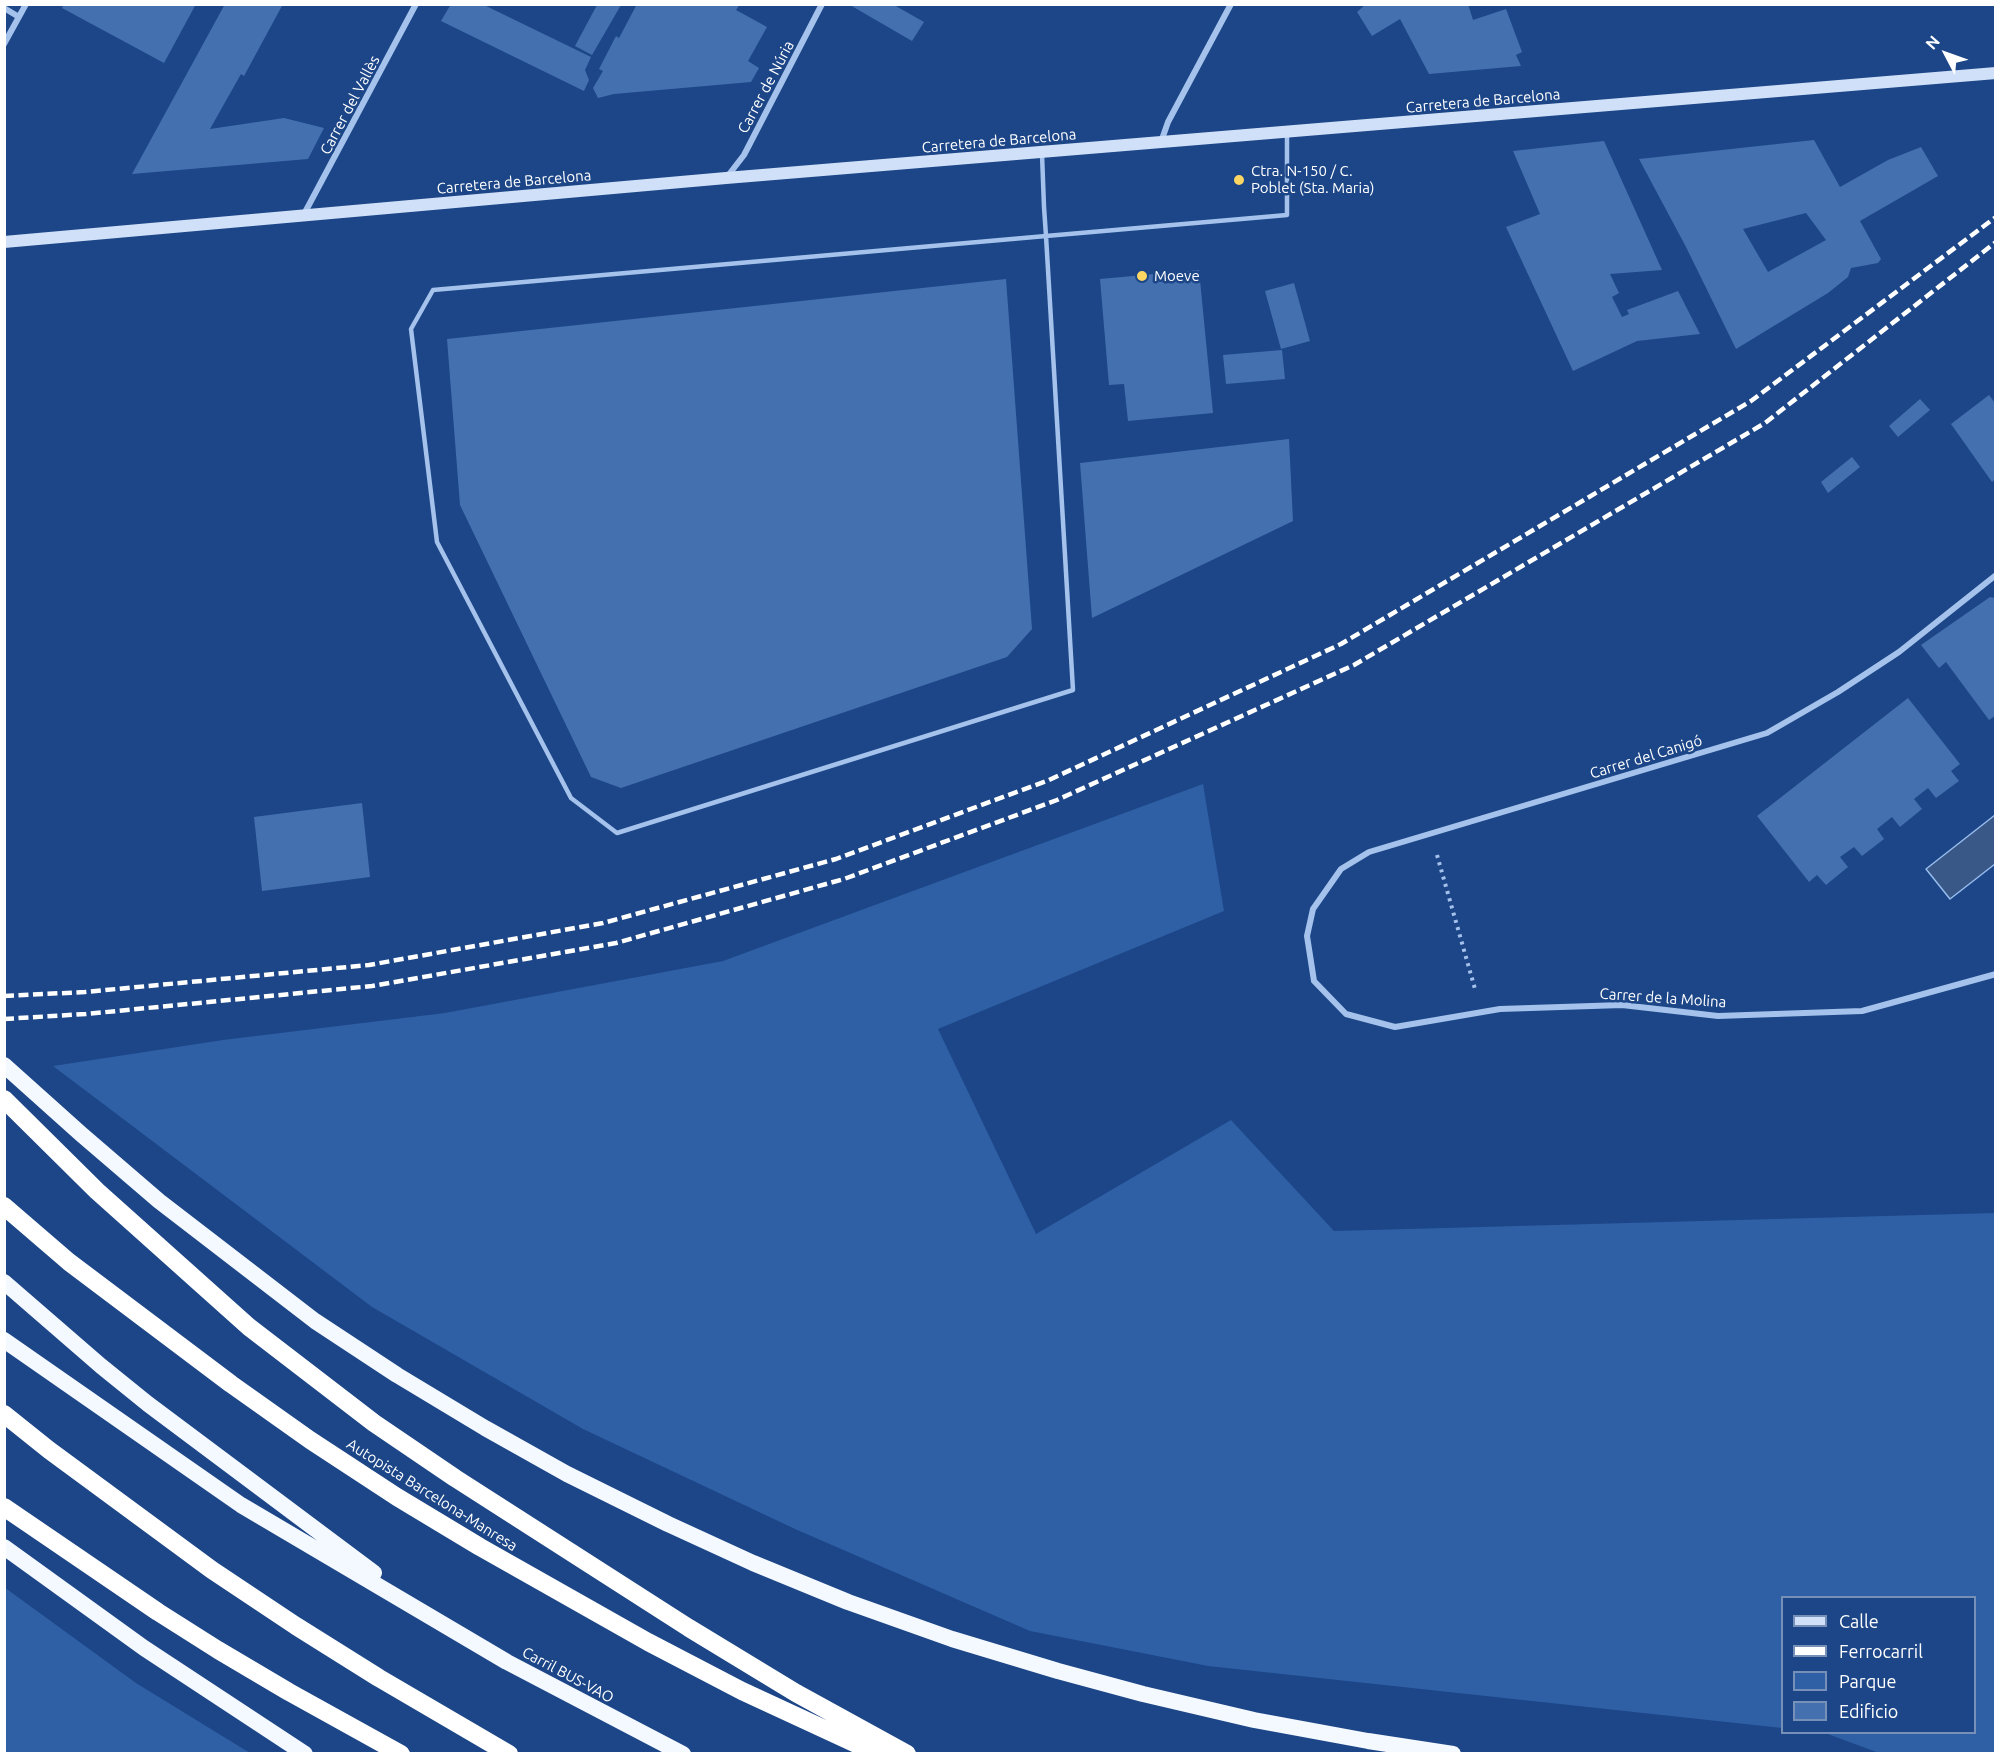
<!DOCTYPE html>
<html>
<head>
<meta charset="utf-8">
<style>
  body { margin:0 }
  #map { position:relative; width:2000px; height:1758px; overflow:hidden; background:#1c4687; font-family:Ubuntu,sans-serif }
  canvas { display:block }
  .frame { position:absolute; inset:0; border:6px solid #fff; pointer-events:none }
  .legend { position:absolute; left:1781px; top:1596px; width:195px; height:138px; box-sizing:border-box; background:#1c4687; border:2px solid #7790b7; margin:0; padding:8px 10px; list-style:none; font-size:18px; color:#fff }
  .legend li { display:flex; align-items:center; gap:12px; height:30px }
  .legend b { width:30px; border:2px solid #7790b7 }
  .north { position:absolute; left:1916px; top:24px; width:60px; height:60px; -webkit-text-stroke:4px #1c4687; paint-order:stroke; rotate:311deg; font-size:16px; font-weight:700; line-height:24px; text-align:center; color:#fff }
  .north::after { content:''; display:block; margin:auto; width:21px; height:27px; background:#fff; clip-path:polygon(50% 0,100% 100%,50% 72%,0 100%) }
</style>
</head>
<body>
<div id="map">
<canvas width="2000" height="1758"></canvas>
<div class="frame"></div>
<ul class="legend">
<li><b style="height:8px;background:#d0e0f8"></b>Calle</li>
<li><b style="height:8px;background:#fff"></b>Ferrocarril</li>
<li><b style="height:16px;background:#2f5fa5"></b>Parque</li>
<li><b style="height:16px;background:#4470b0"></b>Edificio</li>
</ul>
<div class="north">N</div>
</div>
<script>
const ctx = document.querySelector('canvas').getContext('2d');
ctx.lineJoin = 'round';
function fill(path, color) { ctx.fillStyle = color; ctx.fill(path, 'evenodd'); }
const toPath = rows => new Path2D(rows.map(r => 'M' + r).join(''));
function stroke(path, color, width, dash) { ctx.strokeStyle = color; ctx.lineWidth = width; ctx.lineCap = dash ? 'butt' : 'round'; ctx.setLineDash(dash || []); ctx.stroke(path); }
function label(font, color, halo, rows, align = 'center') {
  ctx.font = font + ' Ubuntu,sans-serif'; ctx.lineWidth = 5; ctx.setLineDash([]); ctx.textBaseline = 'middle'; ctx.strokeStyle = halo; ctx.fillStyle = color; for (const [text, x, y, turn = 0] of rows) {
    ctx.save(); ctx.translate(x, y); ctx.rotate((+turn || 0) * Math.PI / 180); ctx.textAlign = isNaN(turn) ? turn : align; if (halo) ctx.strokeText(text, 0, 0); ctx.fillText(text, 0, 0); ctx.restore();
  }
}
fill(toPath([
  [1203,784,1224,911,938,1029,1036,1234,1231,1120,1334,1231,1995,1213,1995,1753,1879,1753,1825,1733,1974,1732,1974,1598,1782,1598,1782,1728,1208,1666,1030,1631,795,1529,583,1429,372,1307,53,1066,223,1040,445,1013,723,961],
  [4,1587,136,1683,250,1753,5,1753]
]), '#2f5fa5');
const water = toPath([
  [1995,815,1995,864,1950,899,1926,869,1995,815]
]);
fill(water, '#395887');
stroke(water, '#97bced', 1.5);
fill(toPath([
  [64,4,196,4,164,63,62,8],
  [225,4,283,4,244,76,241,74,210,129,284,118,324,128,308,159,132,174],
  [451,4,482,4,591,57,585,70,589,80,584,91,441,21],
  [637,4,740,4,736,10,767,27,748,61,759,68,751,82,614,94,598,98,593,88,603,71,599,69,616,36,619,38],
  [1366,4,1468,4,1473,20,1506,9,1522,52,1516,55,1521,66,1429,74,1400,19,1372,36,1357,12],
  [597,5,621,5,592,55,575,46],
  [850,5,894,5,924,22,912,41],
  [1814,140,1840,187,1888,160,1921,147,1938,176,1860,221,1881,259,1878,263,1851,268,1848,277,1828,293,1736,349,1686,247,1639,159],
  [1806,213,1826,240,1768,272,1743,229],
  [1604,141,1662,270,1610,274,1619,293,1612,297,1622,317,1629,314,1627,310,1678,291,1700,334,1637,341,1573,371,1506,227,1540,214,1513,151],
  [1199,270,1213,413,1128,421,1124,384,1109,385,1100,279],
  [1006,279,1032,629,1007,657,621,788,591,777,460,505,447,339],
  [1294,283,1310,341,1281,349,1265,291],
  [1282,350,1285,379,1226,384,1223,355],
  [1989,395,1995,403,1995,479,1992,482,1951,424],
  [1920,399,1930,410,1898,437,1889,426],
  [1289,439,1293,521,1092,618,1080,463],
  [1852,457,1860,467,1828,493,1821,482],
  [1990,597,1995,598,1995,716,1989,720,1946,662,1939,668,1921,645],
  [1908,698,1960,764,1951,771,1959,781,1936,798,1928,788,1914,799,1922,809,1900,827,1892,817,1877,829,1884,839,1862,856,1854,847,1840,857,1848,867,1826,885,1817,875,1809,882,1757,816],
  [362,803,370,877,262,891,254,817]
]), '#4470b0');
stroke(toPath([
  [1437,855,1475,989]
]), '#a4c2eb', 4, [3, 4.5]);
stroke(toPath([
  [1042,154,1044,207,1046,236,1073,690,617,833,571,798,437,542,411,329,433,290,1046,236,1287,215,1287,132]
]), '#a4c2eb', 4.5);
stroke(toPath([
  [4,8,19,17],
  [4,44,26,4],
  [1161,142,1168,122,1231,4],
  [727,177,744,155,822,4],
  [303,216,416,4],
  [1996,575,1899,652,1838,692,1767,733,1369,852,1341,869,1313,909,1307,936,1314,981,1346,1014,1395,1027,1500,1009,1622,1005,1718,1016,1862,1011,1996,974]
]), '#a4c2eb', 6);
stroke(toPath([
  [4,242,726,178,1996,73]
]), '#d0e0f8', 12);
stroke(toPath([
  [4,1065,81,1134,159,1201,315,1321,397,1375,485,1428,567,1474,668,1524,753,1563,848,1602,952,1639,1058,1671,1143,1694,1254,1720,1368,1741,1453,1754],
  [4,1282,101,1366,148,1404,374,1573],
  [4,1340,241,1505,507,1662,683,1754],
  [4,1547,144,1648,305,1754]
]), '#f4f8ff', 16);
stroke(toPath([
  [4,1099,97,1191,249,1327,374,1423,455,1478,689,1628,796,1693,907,1754],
  [4,1206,69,1262,231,1384,310,1440,397,1497,480,1547,648,1642,742,1691,878,1754],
  [4,1414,49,1450,212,1570,296,1626,379,1678,509,1754],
  [4,1507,158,1612,218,1650,289,1692,401,1754]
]), '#fff', 18);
stroke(toPath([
  [4,996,85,992,369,965,603,923,836,859,1049,780,1341,644,1751,401,1996,217],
  [4,1019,86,1014,372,986,616,943,844,879,1057,800,1354,665,1765,423,1996,242]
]), '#fff', 4.5, [10, 4.5]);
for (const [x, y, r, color] of [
  [1239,180,6,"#fcd662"],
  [1142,276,6,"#fcd662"]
]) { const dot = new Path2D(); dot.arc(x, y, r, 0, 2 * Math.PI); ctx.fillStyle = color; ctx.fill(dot); stroke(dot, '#1c4687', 2); }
label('15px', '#fff', '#1c4687', [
  ["Carrer de Núria",766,87,-62],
  ["Carretera de Barcelona",1483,101,-5],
  ["Carrer del Vallès",350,105,-62],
  ["Carretera de Barcelona",999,141,-5],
  ["Carretera de Barcelona",514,182,-5],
  ["Carrer del Canigó",1646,757,-17],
  ["Carrer de la Molina",1663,998,4],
  ["Autopista Barcelona-Manresa",432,1495,32],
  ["Carril BUS-VAO",568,1675,28]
]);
label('15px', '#fff', '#1c4687', [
  ["Ctra. N-150 / C.",1251,171],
  ["Poblet (Sta. Maria)",1251,188],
  ["Moeve",1154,276]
], 'left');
</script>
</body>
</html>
